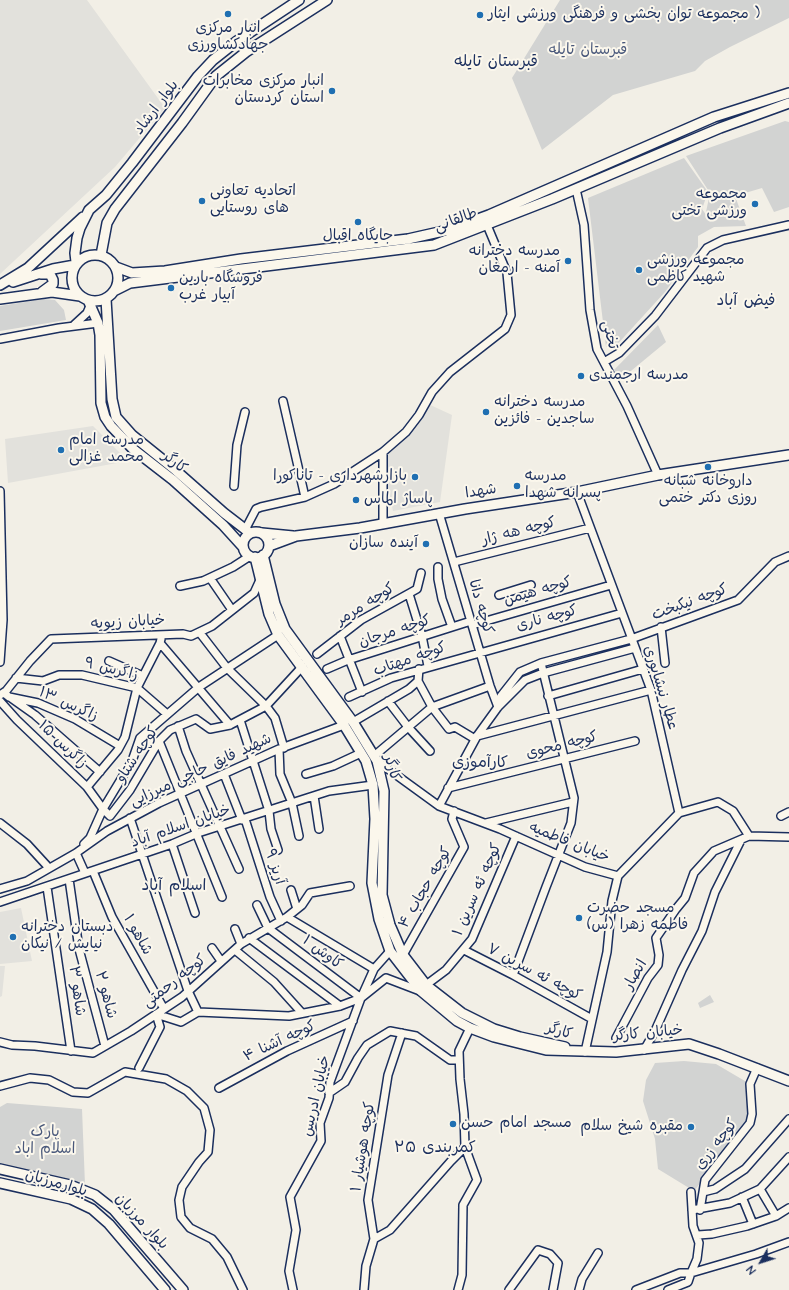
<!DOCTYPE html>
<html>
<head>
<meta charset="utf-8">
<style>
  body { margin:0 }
  #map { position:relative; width:789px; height:1290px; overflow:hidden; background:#f2efe6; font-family:"Architects Daughter",sans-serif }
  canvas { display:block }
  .north { position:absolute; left:741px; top:1242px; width:40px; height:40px; -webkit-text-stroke:3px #fbf7ec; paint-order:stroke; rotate:231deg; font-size:11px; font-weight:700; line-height:16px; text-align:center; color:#1b2f5e }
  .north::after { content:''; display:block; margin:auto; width:14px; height:18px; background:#1b2f5e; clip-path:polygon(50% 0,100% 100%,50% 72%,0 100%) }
</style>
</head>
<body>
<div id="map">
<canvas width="789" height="1290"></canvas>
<div class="north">N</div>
</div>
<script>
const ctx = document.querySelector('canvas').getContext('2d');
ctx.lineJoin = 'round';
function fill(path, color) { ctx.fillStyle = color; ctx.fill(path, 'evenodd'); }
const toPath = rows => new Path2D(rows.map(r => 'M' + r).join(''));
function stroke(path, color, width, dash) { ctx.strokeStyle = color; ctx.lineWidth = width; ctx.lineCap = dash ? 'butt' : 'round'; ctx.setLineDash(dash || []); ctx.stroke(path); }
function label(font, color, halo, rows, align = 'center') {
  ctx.font = font + ' "Architects Daughter","Playpen Sans Arabic",sans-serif'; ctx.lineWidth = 4; ctx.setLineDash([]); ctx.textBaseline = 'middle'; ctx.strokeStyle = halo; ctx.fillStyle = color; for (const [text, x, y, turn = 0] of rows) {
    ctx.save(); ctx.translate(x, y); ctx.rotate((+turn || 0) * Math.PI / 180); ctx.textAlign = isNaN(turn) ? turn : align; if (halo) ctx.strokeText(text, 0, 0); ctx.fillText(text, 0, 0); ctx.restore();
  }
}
fill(toPath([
  [0,0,87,0,165,108,115,167,0,274],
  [426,403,452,415,440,502,393,511,380,451,396,441],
  [93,426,128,461,8,483,5,439],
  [21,908,32,961,0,964,0,912],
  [0,966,5,966,2,996,0,997]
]), '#e2e1dc');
fill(toPath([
  [560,0,789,0,789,18,730,47,705,61,695,71,613,95,542,150,512,78],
  [785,121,789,122,789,207,774,212,762,188,735,196,746,226,714,227,698,236,698,247,665,292,614,348,606,347,588,198,684,158,708,192,702,209,711,222,706,212,710,193,686,156],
  [44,299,55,300,64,310,66,320,0,331,0,306],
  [658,325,666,342,620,380,614,370],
  [710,995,714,1002,700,1008,698,1003],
  [684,1061,716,1064,750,1084,749,1121,694,1191,658,1169,655,1139,643,1101,646,1080,655,1063],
  [7,1103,82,1109,85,1185,0,1169,0,1107]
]), '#d2d3d2');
const minor = toPath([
  [576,189,584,225,590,310,597,349,627,406,658,475],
  [74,325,87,313,90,306],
  [0,339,59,328,98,323],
  [604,362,619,353,655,316,707,248,723,240,789,225],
  [283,401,305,497],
  [383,452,383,523],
  [234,486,237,445,245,412],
  [0,491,3,620,0,662],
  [577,492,651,690,679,813,618,876],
  [439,513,490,686,498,707],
  [245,530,256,509,261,507,305,497,334,484,383,452,406,432,419,415,432,392,450,372,505,329,511,315,507,273,487,225],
  [454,562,590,528],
  [438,567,438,579,442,599,452,627],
  [210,578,232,610],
  [180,586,203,581,233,567,250,556],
  [409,594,422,636,428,666],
  [499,595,531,585],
  [472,625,611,585],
  [661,627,665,663],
  [200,633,227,668,266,706,275,718,284,748],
  [340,636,362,692],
  [161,639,160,643,230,725],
  [317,654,361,620,417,589,421,573],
  [109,661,143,676],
  [327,669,348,660,471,621],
  [16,678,43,681,59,675,82,675,137,688,167,714],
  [418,681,432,707,449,729,455,727,475,739],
  [4,693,9,697,38,703,75,719,120,746],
  [0,695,6,691,30,661,51,639,183,634,191,636,212,626,254,593,260,580],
  [548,696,643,669],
  [349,697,391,678,622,613],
  [11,698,35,715,100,772],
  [0,701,17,720,87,787,103,809,110,816,130,790,159,741,170,730,196,719,210,729,230,725,266,706,301,668],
  [388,701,408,727,430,751],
  [498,707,501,696,520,672,541,663,631,639,738,600,775,562,789,556],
  [240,720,269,811,271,829,278,850],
  [353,722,409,689,418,681,419,669],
  [178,726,186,751,239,869],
  [477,736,651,690],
  [159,741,222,897],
  [279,749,280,774,292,803,299,836],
  [374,756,432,707,490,686],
  [377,761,439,806,500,829,585,867,618,876],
  [224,774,242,820],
  [306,774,333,766,361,753],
  [87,787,118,750,125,737,137,688,160,643],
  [448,788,635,741],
  [314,796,319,829],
  [439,806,477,736,498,707,525,680,543,673,635,648],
  [679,813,718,802,733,811,749,836],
  [781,816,789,812],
  [130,818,188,991,198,1012],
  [245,819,270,897,281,921],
  [0,823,27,844,49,868],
  [486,823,573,802],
  [84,844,90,838,103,809,132,761,140,738,199,687,278,635],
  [172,844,195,913],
  [76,853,85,873],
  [93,871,112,917,164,1009],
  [69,879,79,949,105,1046],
  [47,887,71,1051],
  [0,889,27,881,76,853,107,831,159,803,279,749,344,725],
  [291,890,297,909],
  [0,902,172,844,198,833,329,791,373,785],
  [257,905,268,928,361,998],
  [287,917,374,969],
  [235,929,241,944],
  [249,938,340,1006],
  [212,948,221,961],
  [235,950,274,982,302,1013],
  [464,950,513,975,592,1019],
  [403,955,464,847,452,819,454,811],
  [513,975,546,887,571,823,574,798,541,663],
  [426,985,446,970,472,939,516,836],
  [156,1014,181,1022,198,1012,289,1016,340,1006,361,998,386,978,420,991],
  [616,1038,648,978,658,965,659,955,656,938,676,909,685,898,694,873,714,851,749,836,789,837],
  [0,1042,12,1045,35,1046,93,1053,131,1031,182,997,241,944,287,917,302,905,310,893,350,886],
  [644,1050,655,1031,682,970,702,931,715,892,741,840],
  [585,1052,607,952,612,901,618,876],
  [139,1068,160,1027,156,1014],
  [0,1086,30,1078,49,1080,73,1092,88,1093,125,1072,166,1079,187,1091,204,1108,210,1130,208,1152,199,1162,182,1187,179,1200,181,1217,190,1228,212,1239,227,1257,243,1290],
  [219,1088,287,1051,353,1021],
  [329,1093,345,1082,358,1058,367,1045,390,1031,416,1036,450,1060,459,1060],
  [760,1189,776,1216],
  [703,1192,705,1180,750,1123,752,1114,750,1084,757,1068],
  [742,1197,753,1224],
  [692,1210,730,1203,760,1189,789,1157],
  [700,1210,703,1192,715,1189,745,1169,789,1119],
  [698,1235,712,1234,747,1226,776,1216,789,1208],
  [374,1239,390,1230,451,1161,465,1147],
  [691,1273,756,1254,789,1242],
  [691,1273,697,1259,699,1243,693,1226,691,1192],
  [293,1290,289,1271,296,1230,290,1197,321,1141,320,1123,329,1098,330,1082,361,998,374,969,390,951],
  [364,1290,366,1266,374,1239,368,1200,388,1075,402,1033],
  [458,1290,462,1275,463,1205,477,1180,465,1147,464,1114,460,1079,459,1051,470,1028],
  [509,1290,538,1250,550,1254,558,1263,553,1290],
  [579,1290,582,1279,598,1253],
  [636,1290,680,1273,691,1273,688,1282,668,1290]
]);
const major = toPath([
  '72 278a23 23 0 1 1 46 0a23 23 0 1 1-46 0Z',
  [101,255,107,223,115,209,182,123,216,76,246,52,327,0],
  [76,262,75,253,77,238,80,228,89,210,106,195,132,163,198,76,213,60,237,41,299,0],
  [116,267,132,273,165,271,241,259,408,239,448,230,489,215,714,117,789,93],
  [41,274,50,274,53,280,53,284,42,292],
  [13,282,53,269,75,265],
  [0,285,28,268,83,217],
  [114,291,130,283,434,245,552,199,720,128,789,103],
  [0,299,52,292,80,296],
  [106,299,112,399,116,417,132,435,173,468,224,513,250,533],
  [88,300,98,323,100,335,101,403,105,417,111,426,133,449,173,480,223,525,243,547],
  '243 545a13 13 0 1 1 26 0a13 13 0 1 1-26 0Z',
  [262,533,293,536],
  [269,546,296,536,360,528,465,509,577,492,658,475,789,455],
  [263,555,275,604,285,629,353,722,377,761,384,791,382,895,390,925,403,955,426,985,462,1013,494,1029,520,1037,565,1047],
  [255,557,269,614,278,635,344,725,366,761,373,785,375,819,372,883,379,919,390,951,421,991,457,1021,470,1028,494,1037,546,1050,616,1052,689,1044,719,1054,789,1081],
  [0,1169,70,1185,95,1195,114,1210,183,1290],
  [0,1183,71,1199,92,1209,109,1224,165,1290]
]);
stroke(minor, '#1b2f5e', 10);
stroke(major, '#1b2f5e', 12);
stroke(minor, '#fbf7ec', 7);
stroke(major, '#fbf7ec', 9);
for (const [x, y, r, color] of [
  [228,14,4,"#1f6fb2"],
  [480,15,4,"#1f6fb2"],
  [332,91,4,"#1f6fb2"],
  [202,201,4,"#1f6fb2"],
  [755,204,4,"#1f6fb2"],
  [358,222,4,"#1f6fb2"],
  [568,261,4,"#1f6fb2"],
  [639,270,4,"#1f6fb2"],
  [171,288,4,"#1f6fb2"],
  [581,376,4,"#1f6fb2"],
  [486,412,4,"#1f6fb2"],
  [61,450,4,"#1f6fb2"],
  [708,467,4,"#1f6fb2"],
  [415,477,4,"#1f6fb2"],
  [517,486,4,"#1f6fb2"],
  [356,500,4,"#1f6fb2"],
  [426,544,4,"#1f6fb2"],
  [579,918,4,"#1f6fb2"],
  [13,937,4,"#1f6fb2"],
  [453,1124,4,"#1f6fb2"],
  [691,1127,4,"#1f6fb2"]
]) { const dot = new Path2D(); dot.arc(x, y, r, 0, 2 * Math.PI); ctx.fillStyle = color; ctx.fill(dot); stroke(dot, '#fbf7ec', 1.5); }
label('15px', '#1b2f5e', '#fbf7ec', [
  ["مجموعه توان بخشی و فرهنگی ورزشی ایثار )",488,15],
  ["انبار مرکزی",228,29,"center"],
  ["جهادکشاورزی",228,46,"center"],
  ["انبار مرکزی مخابرات",324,82,"right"],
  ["استان کردستان",324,99,"right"],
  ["اتحادیه تعاونی",210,192],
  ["های روستایی",210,209],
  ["مجموعه",747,195,"right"],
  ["ورزشی تختی",747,212,"right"],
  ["جایگاه اقبال",358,237,"center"],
  ["مدرسه دخترانه",560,252,"right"],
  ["آمنه - ارمغان",560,269,"right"],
  ["مجموعه ورزشی",647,261],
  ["شهید کاظمی",647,278],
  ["فروشگاه بارین",179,279],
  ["آبیار غرب",179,296],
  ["مدرسه ارجمندی",589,376],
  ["مدرسه دخترانه",494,403],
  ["ساجدین - فائزین",494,420],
  ["مدرسه امام",69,441],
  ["محمد غزالی",69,458],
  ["بازارشهرداری - تاناکورا",407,477,"right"],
  ["مدرسه",525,477],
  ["پسرانه شهدا",525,494],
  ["داروخانه شبانه",708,482,"center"],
  ["روزی دکتر ختمی",708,499,"center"],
  ["پاساژ الماس",364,500],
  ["آینده سازان",418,544,"right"],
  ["مسجد حضرت",587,909],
  ["فاطمه زهرا (س)",587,926],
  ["دبستان دخترانه",21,928],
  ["نیایش / نیکان",21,945],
  ["مسجد امام حسن",461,1124],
  ["مقبره شیخ سلام",683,1127,"right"]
], 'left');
label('15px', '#49587b', '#fbf7ec', [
  ["قبرستان تایله",588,51],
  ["پارک",45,1133],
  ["اسلام اباد",45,1150]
]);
label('15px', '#1b2f5e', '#fbf7ec', [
  ["بلوار ارشاد",157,108,-53],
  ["طالقانی",456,221,-20],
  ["تختی",609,335,75],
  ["کارگر",174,463,39],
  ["شهدا",481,492,-9],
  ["کوچه هه ژار",519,532,-14],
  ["کوچه هیمن",538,592,-16],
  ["کوچه نیکبخت",690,603,-20],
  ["کوچه مرمر",366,605,-32],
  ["کوچه دانا",480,607,74],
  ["کوچه ناری",547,619,-15],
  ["خیابان زیویه",128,623,-3],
  ["کوچه مرجان",395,632,-18],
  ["کوچه مهتاب",410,660,-19],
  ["زاگرس ۹",111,670,14],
  ["عطار نیشابوری",660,688,73],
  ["زاگرس ۱۳",68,705,24],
  ["زاگرس ۱۵",62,745,44],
  ["کوچه محوی",562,746,-14],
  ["کوچه شتاو",138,755,-56],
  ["کارگر",391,768,74],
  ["شهید فایق حاجی میرزایی",201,771,-25],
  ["خیابان اسلام آباد",181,827,-19],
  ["خیابان فاطمیه",569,843,22],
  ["آریز ۹",274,867,72],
  ["کوچه حجاب ۴",426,888,-60],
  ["کوچه ئه سرین ۱",478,890,-66],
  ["شاهو ۱",137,935,61],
  ["کاوش ۱",322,953,37],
  ["کوچه ئه سرین ۷",534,973,28],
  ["انصار",636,975,-60],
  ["کوچه رحمتی",175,982,-38],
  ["شاهو ۳",76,991,82],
  ["شاهو ۲",105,995,75],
  ["کارگر",559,1032,16],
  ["خیابان کارگر",648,1034,-5],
  ["کوچه آشنا ۴",280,1042,-25],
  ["خیابان ادریس",317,1096,-77],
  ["کوچه زری",717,1145,-52],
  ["کوچه هوشیار ۱",364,1147,-81],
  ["بلوارمرزبان",56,1184,16],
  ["بلوار مرزبان",141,1222,47]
]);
label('16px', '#1b2f5e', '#fbf7ec', [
  ["قبرستان تایله",496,63],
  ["فیض آباد",746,302],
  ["کارآموزی",480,764],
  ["اسلام آباد",174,887],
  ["کمربندی ۲۵",435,1149]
]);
</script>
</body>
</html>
